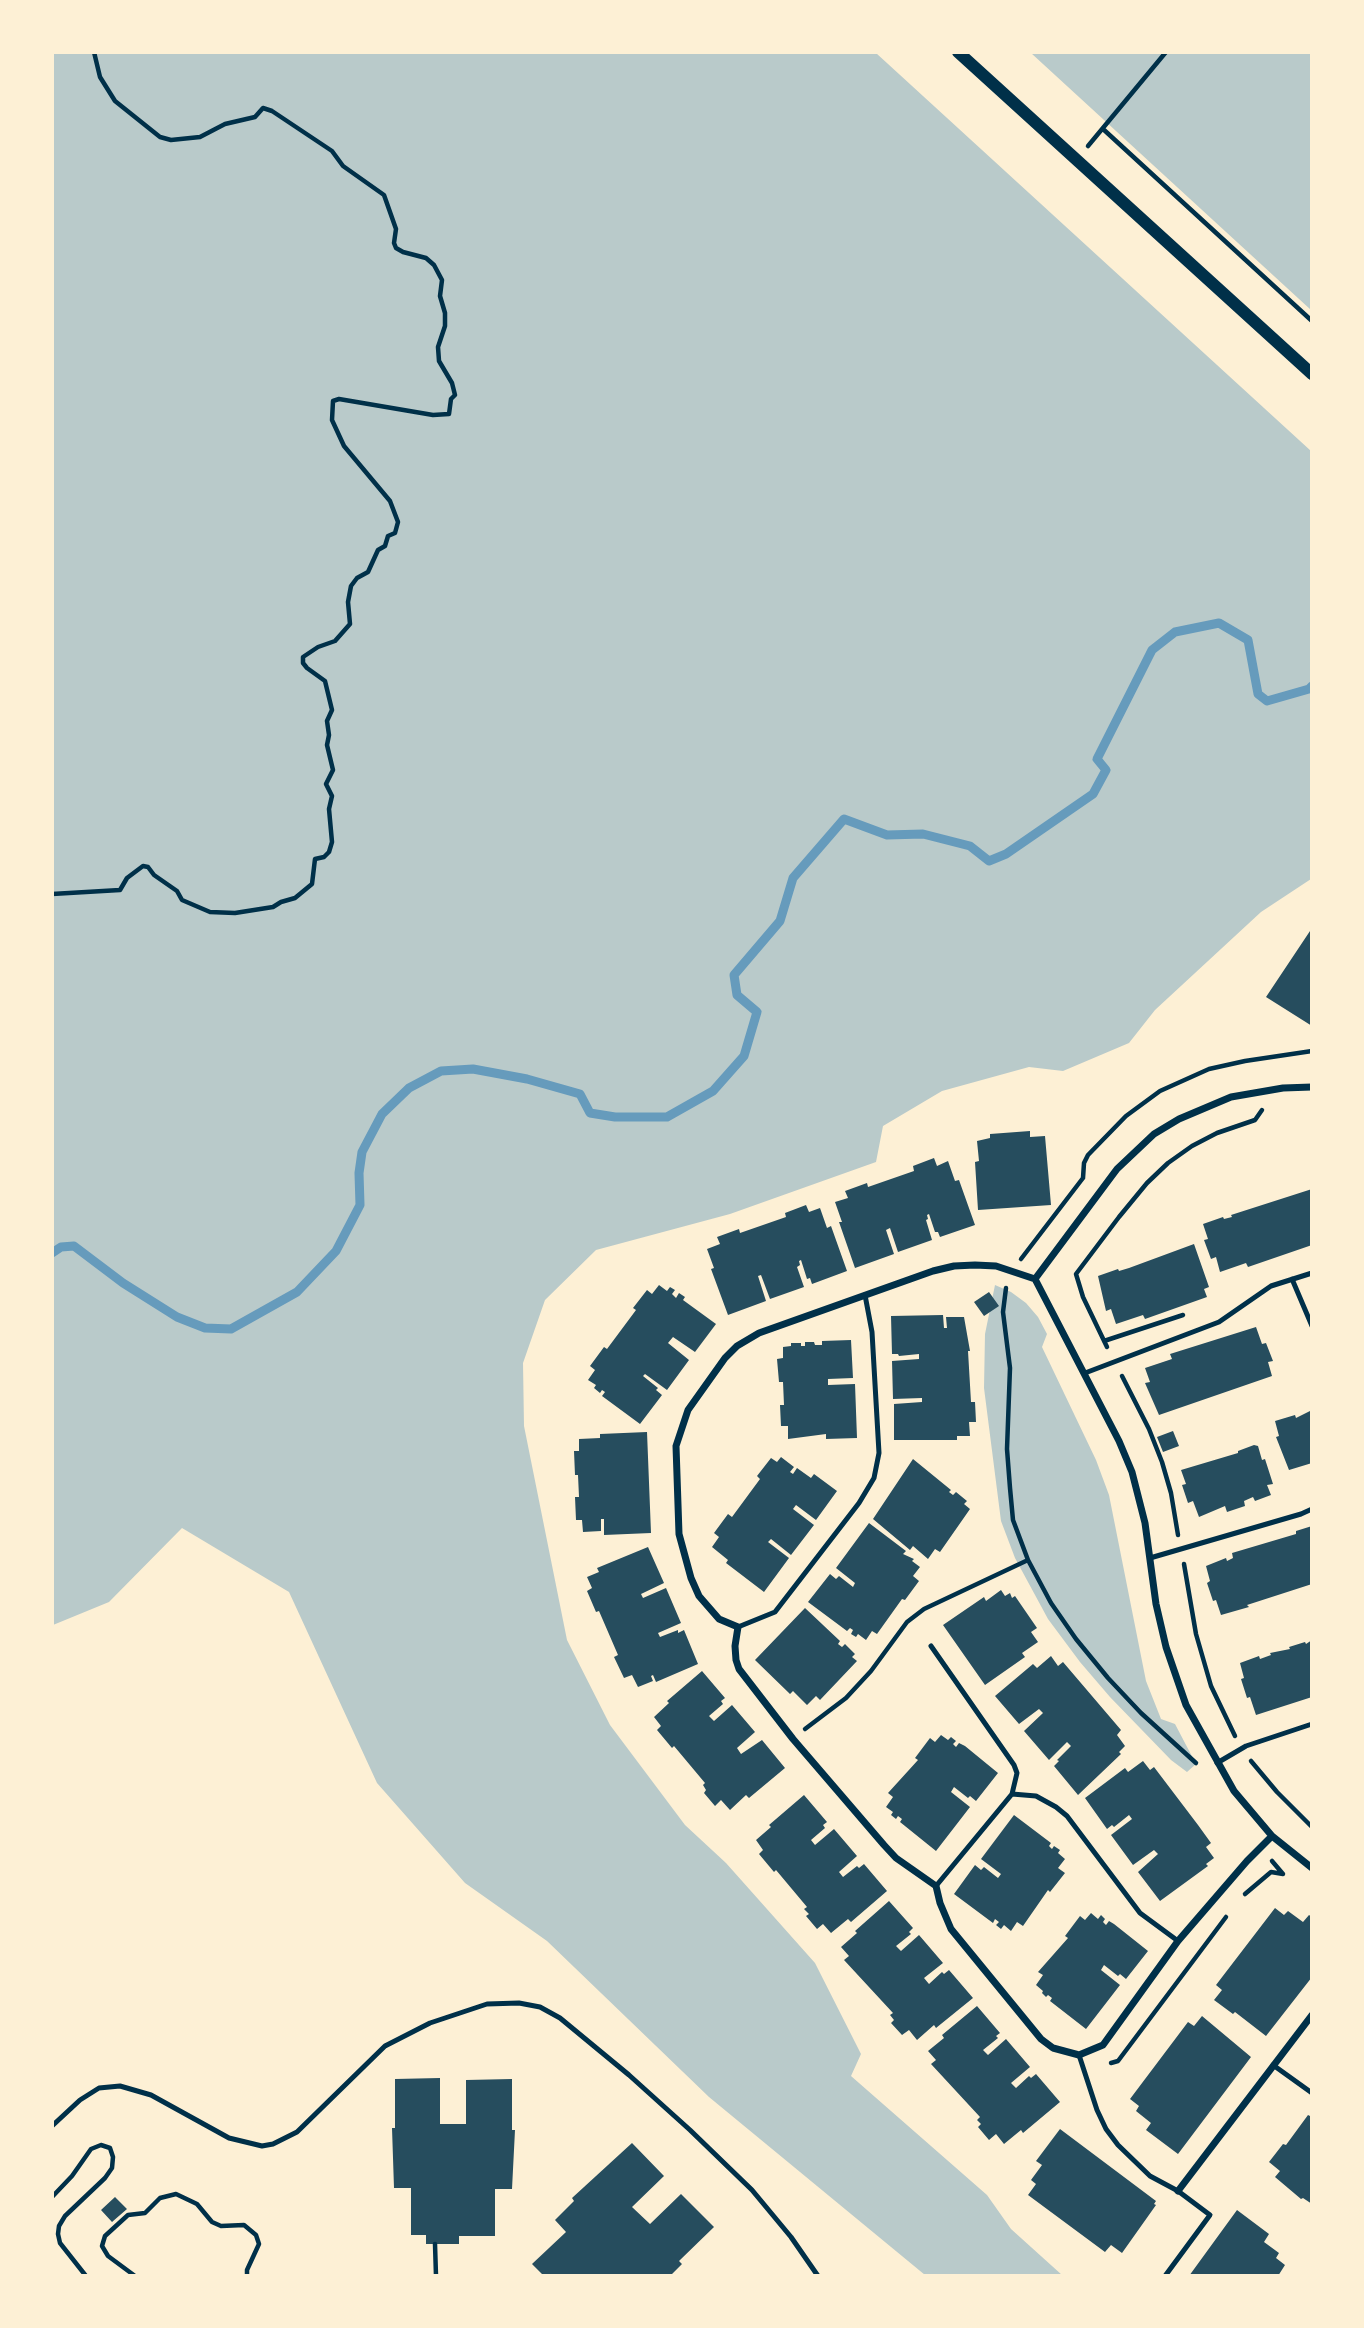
<!DOCTYPE html>
<html>
<head>
<meta charset="utf-8">
<style>
  body { margin:0 }
  #map { position:relative; width:1364px; height:2328px; overflow:hidden; background:#fdf0d5; font-family:Karla,sans-serif }
  canvas { display:block }
  .frame { position:absolute; inset:0; border:54px solid #fdf0d5; pointer-events:none }
</style>
</head>
<body>
<div id="map">
<canvas width="1364" height="2328"></canvas>
<div class="frame"></div>
</div>
<script>
const ctx = document.querySelector('canvas').getContext('2d');
ctx.lineJoin = 'round';
function fill(path, color) { ctx.fillStyle = color; ctx.fill(path, 'evenodd'); }
const toPath = rows => new Path2D(rows.map(r => 'M' + r).join(''));
function stroke(path, color, width, dash) { ctx.strokeStyle = color; ctx.lineWidth = width; ctx.lineCap = dash ? 'butt' : 'round'; ctx.setLineDash(dash || []); ctx.stroke(path); }
fill(toPath([
  [53,53,876,53,1311,451,1311,879,1261,912,1155,1010,1129,1043,1063,1071,1029,1067,942,1091,883,1126,876,1162,730,1214,596,1250,545,1300,523,1363,524,1426,567,1640,610,1725,685,1825,726,1863,815,1963,861,2054,851,2076,987,2195,1011,2229,1062,2275,925,2275,709,2097,547,1941,465,1883,377,1783,289,1592,182,1528,109,1602,53,1625],
  [1031,53,1311,53,1311,310],
  [995,1285,1011,1292,1026,1303,1038,1317,1047,1334,1042,1347,1096,1460,1109,1495,1146,1681,1161,1719,1175,1724,1196,1764,1187,1772,1171,1760,1110,1697,1080,1662,1048,1619,1015,1558,1001,1521,984,1388,985,1334]
]), '#b9caca');
stroke(toPath([
  [52,1253,61,1247,74,1246,123,1283,177,1317,205,1328,231,1329,297,1292,336,1251,360,1205,359,1173,362,1152,382,1114,409,1088,441,1071,473,1069,527,1079,580,1094,590,1113,615,1117,667,1117,713,1091,744,1056,757,1012,737,995,734,975,780,921,793,878,844,819,887,835,923,834,970,846,989,861,1006,854,1093,794,1106,770,1097,759,1152,650,1175,632,1219,623,1248,640,1258,694,1267,701,1309,689,1312,686]
]), '#669bbc', 9);
fill(toPath([
  [1312,928,1312,1026,1266,997],
  [1030,1131,1030,1137,1045,1136,1051,1205,978,1210,975,1162,979,1161,977,1141,990,1138,990,1134],
  [934,1158,937,1166,948,1161,955,1181,959,1180,975,1225,940,1237,938,1232,935,1232,929,1214,927,1215,928,1219,926,1220,932,1240,898,1252,890,1228,886,1230,894,1254,855,1268,839,1222,842,1222,835,1202,848,1198,845,1191,867,1183,868,1187,914,1171,913,1166],
  [1312,1189,1312,1245,1248,1267,1246,1263,1220,1272,1216,1257,1211,1259,1204,1240,1208,1239,1203,1224,1223,1217,1224,1219,1232,1217,1231,1215],
  [806,1205,809,1212,820,1208,827,1228,831,1226,847,1271,812,1284,810,1278,807,1279,801,1260,799,1261,800,1265,797,1267,804,1287,770,1299,761,1275,758,1276,766,1301,728,1315,711,1269,714,1268,707,1249,720,1244,717,1237,739,1229,740,1233,786,1217,785,1213],
  [1194,1244,1209,1287,1204,1289,1207,1297,1145,1319,1143,1315,1116,1324,1111,1309,1106,1311,1098,1276,1118,1269,1119,1271,1129,1268],
  [659,1285,667,1291,670,1287,675,1290,672,1294,676,1298,679,1293,685,1297,683,1300,716,1324,695,1352,673,1337,668,1343,689,1360,667,1390,645,1374,643,1376,658,1388,656,1390,662,1395,640,1424,602,1396,605,1392,602,1390,600,1393,594,1388,596,1385,588,1380,595,1370,590,1366,604,1347,607,1349,636,1310,633,1308,647,1290,652,1294],
  [989,1292,999,1306,984,1316,974,1302],
  [943,1315,944,1328,947,1328,946,1317,964,1317,970,1351,968,1351,971,1402,975,1402,976,1422,969,1422,970,1436,957,1436,957,1440,894,1440,894,1404,922,1402,922,1398,893,1399,892,1361,919,1359,919,1354,899,1356,898,1354,892,1354,891,1316],
  [1256,1327,1262,1344,1266,1343,1273,1361,1268,1362,1272,1376,1159,1415,1145,1383,1150,1382,1145,1368,1172,1359,1170,1354],
  [851,1340,853,1378,828,1379,828,1385,855,1384,857,1438,826,1439,826,1434,788,1439,788,1426,781,1426,780,1405,784,1405,783,1382,779,1382,777,1359,783,1358,783,1347,791,1346,791,1343,801,1343,801,1346,805,1346,805,1342,814,1342,815,1345,822,1345,822,1341],
  [1312,1410,1312,1463,1289,1470,1276,1437,1279,1436,1275,1421,1295,1415,1296,1418],
  [1173,1431,1179,1446,1163,1452,1157,1437],
  [647,1432,651,1533,604,1535,604,1519,601,1519,601,1531,583,1532,582,1520,576,1520,575,1497,579,1497,578,1475,575,1475,574,1451,579,1451,579,1439,600,1438,600,1434],
  [1254,1445,1258,1446,1262,1460,1265,1459,1273,1484,1267,1485,1271,1495,1255,1501,1253,1497,1244,1501,1245,1506,1227,1512,1225,1506,1199,1517,1193,1501,1188,1503,1182,1485,1186,1484,1181,1470,1238,1453,1238,1451],
  [781,1457,794,1467,790,1472,793,1474,797,1468,811,1478,814,1474,837,1491,816,1520,796,1505,793,1509,814,1525,791,1555,771,1539,768,1542,789,1558,764,1592,726,1563,728,1560,712,1547,719,1537,714,1533,728,1514,732,1517,760,1479,757,1476,771,1458,777,1462],
  [913,1459,951,1490,949,1492,953,1495,956,1492,967,1501,964,1504,970,1509,940,1552,935,1549,928,1559,913,1546,910,1550,873,1519],
  [869,1523,906,1551,903,1554,914,1559,912,1561,920,1567,913,1576,919,1581,905,1600,902,1599,877,1634,872,1631,866,1640,858,1634,856,1637,851,1634,853,1630,850,1628,847,1631,808,1602,830,1574,836,1579,839,1576,853,1587,855,1583,836,1568],
  [1312,1526,1312,1584,1247,1605,1249,1607,1221,1615,1216,1600,1213,1601,1207,1583,1210,1581,1206,1566,1226,1558,1227,1561,1233,1558,1232,1553,1296,1534,1296,1531],
  [648,1547,664,1583,641,1594,643,1598,666,1588,681,1623,658,1633,660,1637,678,1630,678,1633,684,1630,698,1664,656,1682,653,1675,651,1676,653,1681,638,1687,632,1675,624,1678,614,1657,618,1655,599,1611,596,1612,587,1591,592,1588,587,1577,599,1572,597,1568],
  [1001,1590,1005,1596,1010,1593,1012,1598,1015,1596,1037,1628,1031,1632,1038,1642,1022,1653,1025,1657,985,1685,943,1625,984,1597,986,1601],
  [805,1608,840,1641,838,1644,842,1647,845,1644,855,1654,852,1657,857,1661,820,1700,816,1696,807,1705,793,1691,790,1694,755,1660],
  [1312,1640,1312,1697,1256,1715,1250,1697,1247,1698,1241,1679,1244,1678,1240,1663,1259,1656,1260,1659,1271,1655,1270,1653,1290,1649,1289,1647,1305,1642,1306,1644],
  [1051,1656,1058,1666,1063,1662,1121,1730,1117,1735,1125,1746,1119,1752,1121,1754,1078,1795,1054,1766,1059,1761,1057,1760,1071,1746,1067,1742,1049,1760,1024,1731,1043,1713,1039,1709,1019,1724,995,1696,1033,1664,1037,1668],
  [702,1671,725,1698,721,1701,723,1704,709,1716,714,1721,732,1705,755,1732,737,1748,741,1754,762,1740,785,1768,749,1798,746,1795,730,1810,721,1800,715,1806,704,1793,706,1790,703,1785,705,1783,674,1746,672,1748,657,1730,661,1726,654,1717,669,1703,667,1701],
  [941,1735,948,1740,951,1737,956,1741,953,1744,956,1747,959,1743,965,1746,998,1773,976,1801,970,1796,968,1798,954,1787,951,1792,970,1807,936,1851,900,1822,902,1819,898,1816,896,1819,891,1815,893,1812,886,1807,893,1797,888,1793,918,1760,915,1758,930,1738,935,1742],
  [1143,1761,1150,1770,1154,1767,1198,1825,1211,1843,1206,1847,1214,1858,1206,1864,1208,1866,1160,1901,1138,1872,1158,1854,1154,1850,1133,1865,1111,1835,1132,1819,1129,1815,1114,1827,1112,1825,1107,1829,1085,1798,1125,1768,1128,1772],
  [804,1795,827,1822,823,1825,825,1828,811,1840,815,1845,834,1829,857,1856,839,1872,843,1877,857,1866,859,1868,864,1864,887,1891,851,1922,848,1919,831,1933,823,1924,817,1929,806,1916,809,1914,804,1909,807,1907,776,1870,774,1872,759,1854,763,1850,756,1840,771,1827,769,1825],
  [1014,1815,1051,1843,1049,1846,1052,1849,1054,1846,1060,1850,1058,1853,1065,1859,1058,1868,1065,1873,1050,1892,1048,1890,1023,1926,1017,1922,1011,1931,1004,1925,1001,1929,996,1925,999,1922,995,1919,993,1923,954,1894,975,1865,981,1870,984,1867,998,1878,1001,1874,981,1859],
  [889,1901,913,1928,909,1932,911,1934,896,1946,901,1951,919,1935,943,1963,924,1978,929,1984,942,1972,944,1974,949,1970,973,1998,936,2028,934,2025,917,2040,909,2030,902,2035,891,2023,894,2020,890,2015,893,2013,844,1960,849,1956,841,1947,857,1933,855,1931],
  [1275,1908,1284,1915,1288,1911,1303,1922,1309,1915,1312,1917,1312,1977,1266,2036,1235,2012,1233,2014,1214,2000,1222,1990,1216,1985],
  [1091,1913,1098,1919,1101,1915,1105,1919,1103,1922,1106,1925,1109,1921,1114,1924,1148,1951,1126,1979,1120,1974,1118,1976,1104,1965,1101,1970,1120,1985,1086,2029,1050,2001,1052,1998,1048,1995,1046,1997,1042,1993,1043,1991,1036,1985,1043,1975,1038,1972,1068,1938,1065,1936,1080,1916,1085,1920],
  [977,2006,1000,2033,996,2036,998,2038,983,2050,988,2055,1006,2039,1030,2067,1011,2083,1016,2088,1029,2076,1031,2078,1036,2074,1060,2102,1023,2133,1021,2130,1004,2144,996,2134,989,2140,978,2127,981,2124,977,2120,980,2117,931,2064,936,2060,928,2051,944,2038,942,2035],
  [1202,2016,1251,2057,1178,2154,1146,2130,1151,2123,1136,2111,1139,2106,1130,2099,1188,2022,1194,2026],
  [440,2078,440,2124,466,2124,466,2080,512,2079,512,2130,515,2130,512,2189,495,2189,495,2236,459,2236,459,2244,426,2244,426,2235,411,2235,411,2188,394,2188,392,2128,395,2128,395,2079],
  [1308,2115,1312,2117,1312,2204,1303,2198,1301,2199,1275,2177,1280,2171,1269,2162,1283,2144,1286,2145],
  [1060,2129,1156,2201,1154,2204,1156,2205,1122,2253,1111,2245,1105,2252,1028,2195,1036,2184,1031,2180,1042,2165,1036,2161],
  [632,2143,664,2176,632,2207,650,2224,681,2194,714,2227,679,2261,682,2264,670,2276,544,2276,532,2264,566,2232,555,2220,574,2201,572,2198],
  [115,2197,127,2209,112,2222,101,2210],
  [1237,2210,1269,2234,1264,2242,1279,2253,1276,2258,1285,2265,1278,2276,1189,2276]
]), '#264d5e');
stroke(toPath([
  [1103,129,1312,321],
  [1088,146,1166,52],
  [52,894,120,890,127,878,143,866,148,867,154,875,177,891,182,900,210,912,235,913,273,907,281,902,295,898,312,884,315,859,324,857,329,852,332,842,329,809,332,796,326,784,333,770,327,745,329,735,327,721,332,710,325,681,307,668,303,663,303,657,318,647,335,641,350,624,348,602,351,586,357,578,368,572,378,550,385,546,388,536,395,533,398,522,390,501,344,446,332,420,333,401,339,399,433,415,449,414,451,399,455,395,452,383,439,361,438,347,445,326,445,313,440,296,442,280,434,265,426,258,403,252,396,248,394,243,396,229,384,195,343,166,332,151,272,111,263,108,255,117,225,124,200,137,171,140,160,137,115,101,100,77,94,52],
  [1021,1259,1083,1178,1084,1163,1088,1155,1126,1116,1160,1091,1209,1069,1245,1061,1312,1051],
  [1006,1288,1003,1312,1010,1368,1007,1449,1010,1488,1013,1520,1028,1560],
  [1104,1341,1183,1315],
  [1107,1347,1083,1297,1076,1274,1119,1217,1147,1183,1168,1163,1192,1146,1217,1133,1255,1120,1262,1110],
  [1122,1376,1149,1429,1162,1462,1171,1493,1178,1535],
  [1184,1564,1196,1634,1211,1686,1235,1736],
  [805,1729,846,1698,871,1671,907,1622,924,1609,1028,1560,1051,1603,1076,1639,1108,1678,1141,1713,1196,1763],
  [1251,1761,1277,1792,1312,1827],
  [1245,1894,1271,1872,1283,1874,1272,1861],
  [1111,2063,1118,2061,1226,1917],
  [52,2197,72,2176,91,2149,101,2145,110,2148,113,2157,112,2168,105,2178,65,2216,59,2226,58,2234,60,2243,86,2276],
  [435,2244,436,2276],
  [135,2276,108,2256,102,2246,105,2236,128,2215,145,2213,160,2198,176,2194,197,2204,212,2222,221,2226,244,2225,256,2235,259,2244,247,2270,247,2276]
]), '#003049', 4.5);
stroke(toPath([
  [1292,1279,1312,1326],
  [1085,1373,1219,1322,1271,1286,1312,1273],
  [1150,1558,1301,1514,1312,1509],
  [738,1627,775,1612,859,1503,874,1478,879,1453,872,1332,865,1295],
  [931,1646,1014,1765,1017,1773,1012,1794,936,1886],
  [1217,1763,1246,1746,1312,1724],
  [1012,1794,1036,1796,1056,1807,1067,1816,1140,1913,1178,1941],
  [1079,2055,1097,2110,1106,2129,1118,2145,1150,2176,1178,2191,1210,2215,1165,2276],
  [1273,2065,1312,2093],
  [52,2126,80,2100,99,2088,120,2086,151,2095,229,2138,262,2146,273,2144,297,2132,385,2046,430,2023,487,2004,519,2003,540,2007,560,2018,629,2075,690,2130,752,2190,791,2237,818,2276]
]), '#003049', 5);
stroke(toPath([
  [1035,1279,1117,1169,1154,1134,1179,1119,1231,1097,1283,1088,1312,1087],
  [1272,1836,1247,1861,1178,1941,1103,2045,1079,2055,1053,2048,1041,2039,951,1929,940,1903,936,1886,896,1858,884,1845,793,1739,739,1669,736,1660,735,1646,738,1627,719,1619,699,1596,691,1578,679,1534,676,1446,688,1410,725,1358,737,1346,759,1333,933,1271,954,1266,975,1265,996,1266,1035,1279,1119,1441,1132,1472,1145,1523,1156,1604,1166,1647,1186,1705,1234,1791,1272,1836,1312,1868],
  [1178,2191,1312,2015]
]), '#003049', 7);
stroke(toPath([
  [958,52,1312,374]
]), '#003049', 12);
</script>
</body>
</html>
